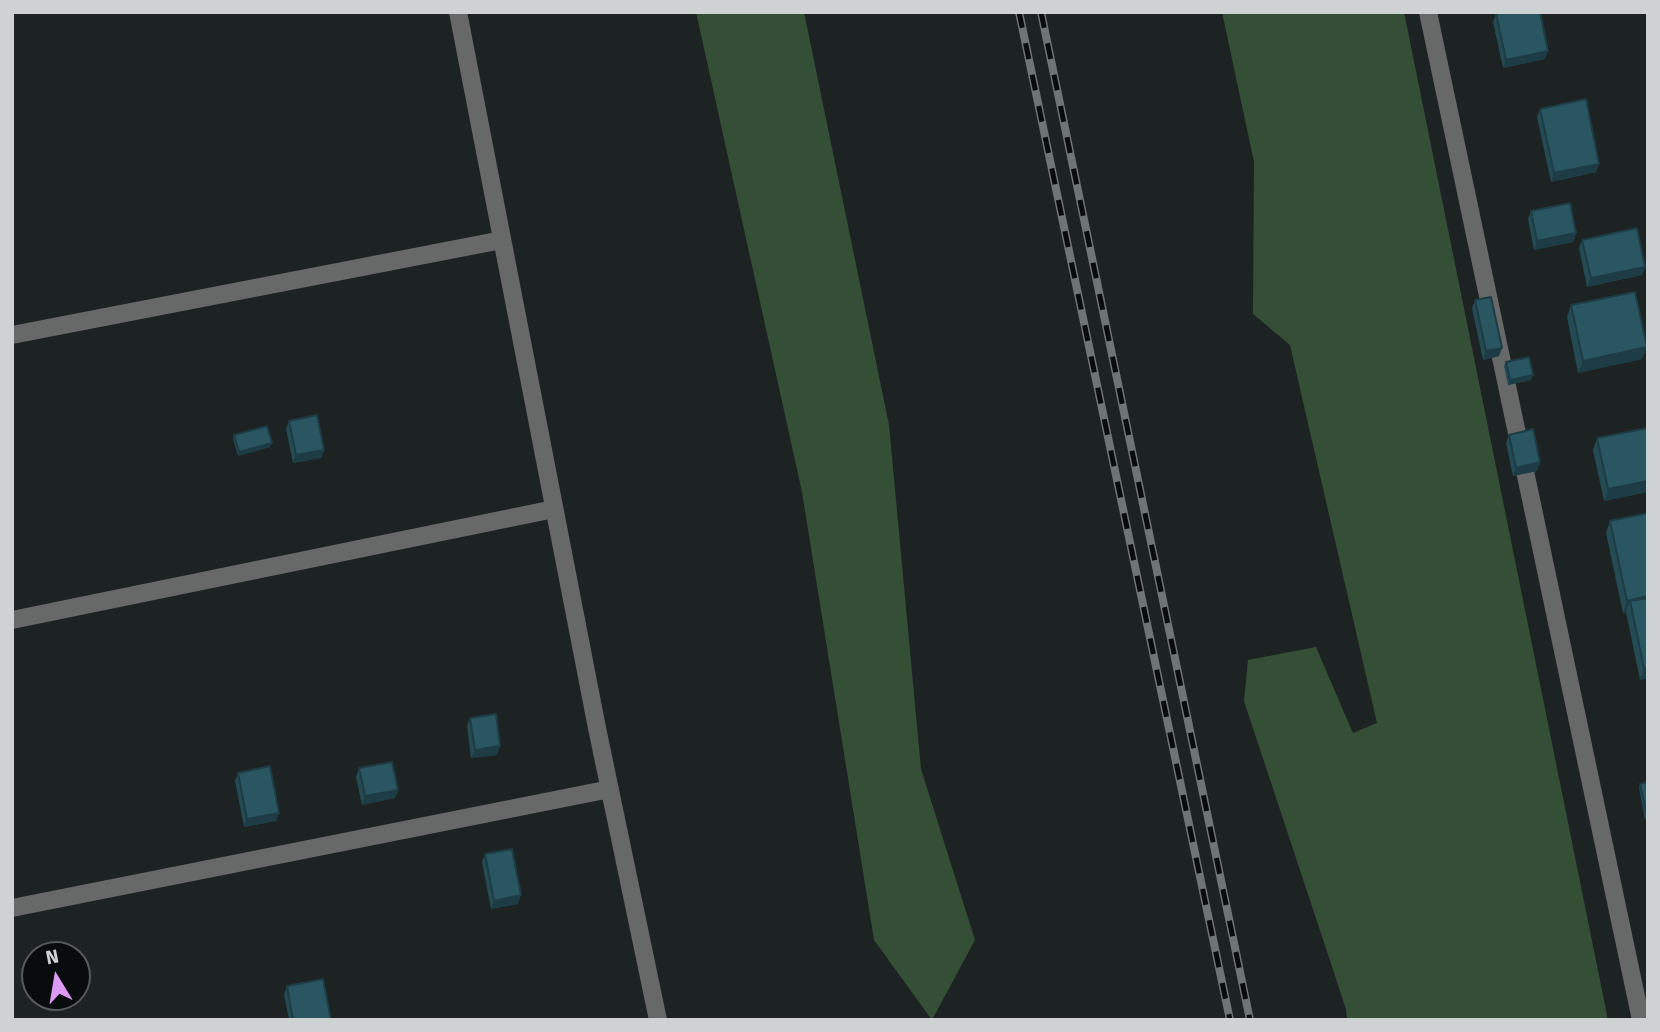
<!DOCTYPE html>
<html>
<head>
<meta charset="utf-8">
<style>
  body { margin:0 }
  #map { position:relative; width:1660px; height:1032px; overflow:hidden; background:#1d2323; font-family:"Fira Sans",sans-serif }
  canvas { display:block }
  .frame { position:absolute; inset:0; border:14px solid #ced2d2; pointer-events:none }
  .north { position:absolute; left:21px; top:941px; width:70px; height:70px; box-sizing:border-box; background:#090c0c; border:2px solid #585b5b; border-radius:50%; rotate:349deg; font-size:19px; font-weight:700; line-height:28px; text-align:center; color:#ced2d2 }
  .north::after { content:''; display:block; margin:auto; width:24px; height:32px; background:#dd99f3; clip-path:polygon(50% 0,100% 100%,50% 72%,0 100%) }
</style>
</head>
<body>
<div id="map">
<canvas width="1660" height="1032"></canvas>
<div class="frame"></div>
<div class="north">N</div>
</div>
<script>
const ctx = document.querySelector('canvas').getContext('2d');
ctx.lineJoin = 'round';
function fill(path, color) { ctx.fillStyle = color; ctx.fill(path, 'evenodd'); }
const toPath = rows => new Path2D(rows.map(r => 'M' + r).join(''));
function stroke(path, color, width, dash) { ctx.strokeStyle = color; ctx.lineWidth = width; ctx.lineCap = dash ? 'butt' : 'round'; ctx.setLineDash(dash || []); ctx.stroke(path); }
fill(toPath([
  [696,12,804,12,889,425,921,769,975,940,932,1020,874,940,802,492],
  [1222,12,1404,12,1608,1020,1347,1020,1346,1009,1244,701,1248,660,1316,647,1353,733,1377,723,1290,345,1253,314,1254,162]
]), '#354f36');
stroke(toPath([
  [458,12,597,728,658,1020],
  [1428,12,1641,1020],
  [12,335,502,240],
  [12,620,554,509],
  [12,908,610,789]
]), '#676968', 18);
const rail = toPath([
  [1019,12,1230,1020],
  [1041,12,1250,1020]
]);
stroke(rail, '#6f7575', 8);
stroke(rail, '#090c0c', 5, [16]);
fill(toPath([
  [1496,14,1545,59,1503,68,1493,22],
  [1540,109,1599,164,1596,172,1551,182,1537,117],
  [1531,211,1576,233,1573,242,1534,250,1528,219],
  [1582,240,1645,267,1642,275,1587,287,1579,248],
  [1475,300,1499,356,1483,360,1472,308],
  [1571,305,1647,347,1642,359,1578,373,1567,317],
  [1506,362,1531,380,1508,385,1504,366],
  [289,421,324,450,321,458,293,463,286,429],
  [1648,428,1648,492,1604,501,1593,450,1597,438],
  [234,435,270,447,238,456,233,439],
  [1509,435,1540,462,1537,471,1513,476,1506,443],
  [1648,513,1648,678,1640,680,1626,612,1623,613,1606,533,1610,521],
  [470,718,497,755,471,758,467,726],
  [359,768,398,790,395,798,362,805,356,777],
  [238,773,279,813,276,821,244,827,235,781],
  [1648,782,1648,818,1645,819,1639,788,1640,784],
  [485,854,518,904,491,909,482,862],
  [287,986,331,1020,289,1020,284,994]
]), '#244a54');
fill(toPath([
  [1548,51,1545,59,1503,68,1506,60],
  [1599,164,1596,172,1551,182,1554,173],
  [1576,233,1573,242,1534,250,1537,241],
  [1645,267,1642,275,1587,287,1591,278],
  [1647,347,1642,359,1578,373,1583,361],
  [1502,348,1499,356,1483,360,1486,351],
  [1533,375,1531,380,1508,385,1510,380],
  [272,443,270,447,238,456,239,452],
  [324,450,321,458,293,463,296,455],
  [1540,462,1537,471,1513,476,1516,468],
  [1648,481,1648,492,1604,501,1608,489],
  [1648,596,1648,607,1630,601,1626,612,1623,613,1627,601],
  [1648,667,1648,678,1640,680,1644,668],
  [500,746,497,755,471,758,475,750],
  [398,790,395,798,362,805,365,796],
  [279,813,276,821,244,827,247,819],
  [521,895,518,904,491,909,494,901]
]), '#1d3c45');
const building = toPath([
  [1503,12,1540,12,1548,51,1506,60,1496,14,1503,12],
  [1586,99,1599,164,1554,173,1540,109,1586,99],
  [1570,203,1576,233,1537,241,1531,211,1570,203],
  [1637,228,1645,267,1591,278,1582,240,1637,228],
  [1635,292,1647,347,1583,361,1571,305,1635,292],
  [1491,297,1502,348,1486,351,1475,300,1491,297],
  [1529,357,1533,375,1510,380,1506,362,1529,357],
  [317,415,324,450,296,455,289,421,317,415],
  [267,426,272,443,239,452,234,435,267,426],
  [1648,428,1648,481,1608,489,1597,438,1648,428],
  [1533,429,1540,462,1516,468,1509,435,1533,429],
  [1648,513,1648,596,1627,601,1610,521,1648,513],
  [1648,598,1648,667,1644,668,1630,601,1648,598],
  [496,714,500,746,475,750,470,718,496,714],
  [392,762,398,790,365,796,359,768,392,762],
  [270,766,279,813,247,819,238,773,270,766],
  [1648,782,1648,814,1647,815,1640,784,1648,782],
  [512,849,521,895,494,901,485,854,512,849],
  [323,979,331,1020,293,1020,287,986,323,979]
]);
fill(building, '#2a5662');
stroke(building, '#1d3c45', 2);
</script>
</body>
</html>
